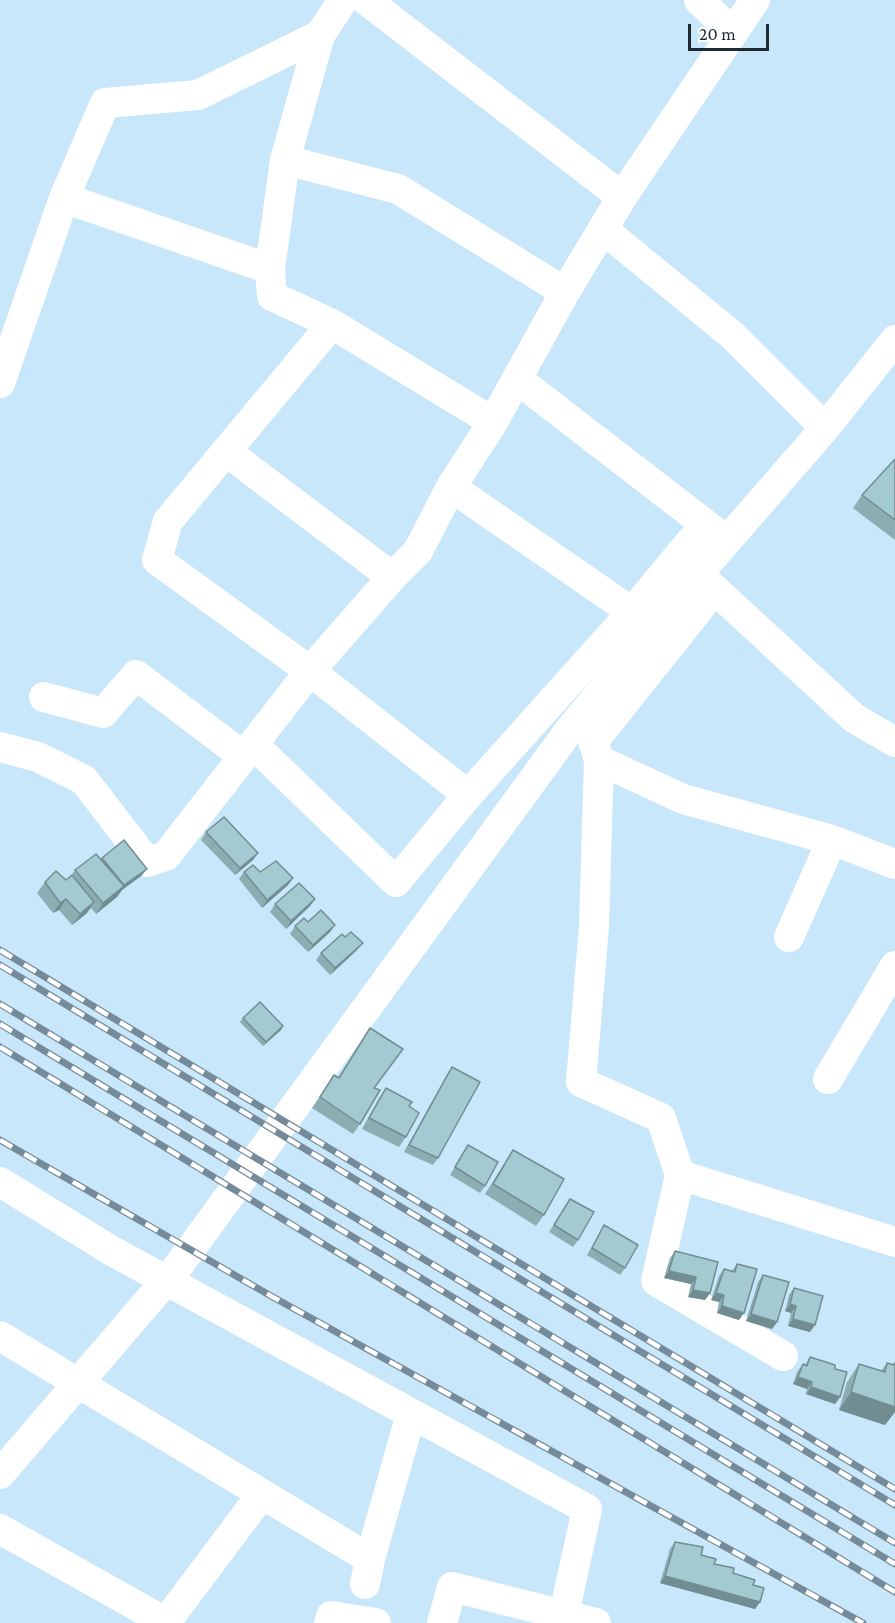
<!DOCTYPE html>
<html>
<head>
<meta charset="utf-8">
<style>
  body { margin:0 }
  #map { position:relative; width:895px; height:1623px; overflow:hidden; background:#c8e7fa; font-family:"Crimson Pro",serif }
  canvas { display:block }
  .scale { position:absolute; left:688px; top:24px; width:81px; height:27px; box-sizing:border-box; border:3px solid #1e2a31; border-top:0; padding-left:8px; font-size:18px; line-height:21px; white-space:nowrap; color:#1e2a31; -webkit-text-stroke:4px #fff; paint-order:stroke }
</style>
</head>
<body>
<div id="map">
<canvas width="895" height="1623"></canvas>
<div class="scale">20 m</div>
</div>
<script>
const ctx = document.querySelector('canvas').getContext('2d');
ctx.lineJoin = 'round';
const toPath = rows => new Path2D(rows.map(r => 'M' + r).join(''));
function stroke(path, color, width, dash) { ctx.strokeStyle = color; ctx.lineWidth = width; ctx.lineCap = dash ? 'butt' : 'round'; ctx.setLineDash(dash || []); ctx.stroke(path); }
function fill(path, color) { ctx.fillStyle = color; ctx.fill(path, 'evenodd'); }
stroke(toPath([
  [343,0,320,35,285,160,270,269,272,296,332,324,493,422],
  [366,0,622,197],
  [699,0,733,33],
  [285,160,398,189,565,292],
  [64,198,270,269],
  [604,230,732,335,825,428],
  [332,324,168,521,157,560,310,671,468,795],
  [517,379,727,541],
  [0,383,64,198,105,103,198,95,320,35],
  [227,452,392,577],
  [451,487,632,612],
  [698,574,854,718,895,742],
  [44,697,103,713,136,675,243,756],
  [593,742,715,589],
  [253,744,396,882,468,795,632,612,691,541,715,555],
  [594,744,599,760,683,799,832,840,895,864],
  [0,747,38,757,84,780,147,862,166,856,310,671,392,577,418,551,451,487,493,422,565,292,622,197,755,0],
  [599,760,594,926,581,1082,661,1118,680,1175],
  [789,937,832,840],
  [828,1079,895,966],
  [0,1182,112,1251,587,1509,562,1623],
  [0,1336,370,1559],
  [783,1356,656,1281,680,1175,895,1242],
  [0,1474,176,1269,568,732,698,574,825,428,895,340],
  [0,1529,167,1623],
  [365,1584,370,1559,411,1414],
  [166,1622,262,1494],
  [329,1623,331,1616,376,1623],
  [442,1623,452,1587,596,1623]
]), '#fff', 30);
const rail = toPath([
  [0,950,895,1489],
  [0,965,895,1505],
  [0,1004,895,1543],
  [0,1024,895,1564],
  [0,1047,895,1592],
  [0,1140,271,1296,863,1623]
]);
stroke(rail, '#768b99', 7);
stroke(rail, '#fff', 4.5, [14]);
fill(toPath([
  [895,459,895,540,853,508,862,495],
  [206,832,258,853,253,860,235,875,201,840],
  [102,858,147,869,141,876,122,890,117,897,96,914,91,908,87,913,72,925,59,910,53,913,37,893,45,882,66,880,71,876,75,870,101,859],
  [244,872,260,872,293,878,288,885,262,908,239,879],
  [275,904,310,906,286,929,270,912],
  [308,922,330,932,308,952,290,934,295,926],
  [357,950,330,975,316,960,321,953],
  [243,1018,281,1030,263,1046,240,1022],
  [370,1028,360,1124,353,1134,312,1108,334,1075,338,1078],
  [452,1067,438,1158,433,1165,404,1152,447,1074],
  [386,1088,409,1106,406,1137,399,1147,362,1129,379,1098],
  [468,1145,485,1186,480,1193,450,1175],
  [513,1150,544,1215,536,1226,485,1194],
  [570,1199,578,1240,573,1247,549,1232],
  [604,1225,625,1268,620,1275,587,1255],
  [675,1251,710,1293,705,1300,688,1297,691,1284,664,1278,670,1258],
  [737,1264,739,1320,717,1313,719,1302,711,1300,719,1276,724,1269,732,1271],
  [763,1275,777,1322,772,1329,746,1321,758,1282],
  [794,1288,810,1332,788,1326,791,1313,785,1311,789,1295],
  [810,1357,835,1369,840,1397,835,1404,806,1394,807,1389,793,1384,797,1372,803,1364,805,1365],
  [895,1362,895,1412,885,1425,839,1410,847,1382,859,1364,881,1371,887,1363,893,1364],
  [675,1542,701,1555,714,1564,733,1573,760,1602,755,1609,660,1583,670,1549]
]), '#8caeb3');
fill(toPath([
  [258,853,253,860,235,875,240,868],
  [147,869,141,876,122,890,117,897,96,914,103,903,124,885],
  [293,878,288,885,262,908,267,900],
  [66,899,59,910,53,913,60,903],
  [315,899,310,906,286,929,291,921],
  [94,902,87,913,72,925,80,914],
  [335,925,330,932,308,952,313,945],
  [363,943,357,950,330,975,335,968],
  [283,1026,281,1030,263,1046,266,1042],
  [669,1271,696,1277,691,1284,664,1278],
  [693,1290,710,1293,705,1300,688,1297],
  [716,1293,724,1295,719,1302,711,1300],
  [790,1304,796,1306,791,1313,785,1311],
  [722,1306,744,1313,739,1320,717,1313],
  [751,1314,777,1322,772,1329,746,1321],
  [793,1319,815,1325,810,1332,788,1326],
  [798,1377,812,1382,807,1389,793,1384],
  [811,1387,840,1397,835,1404,806,1394],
  [851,1392,895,1407,895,1412,885,1425,839,1410],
  [665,1576,760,1602,755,1609,660,1583]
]), '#728d92');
const building = toPath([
  [895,459,895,520,862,495,895,459],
  [224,817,258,853,240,868,206,832,224,817],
  [124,840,147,869,124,885,102,858,124,840],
  [96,854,124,886,103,903,75,870,96,854],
  [276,861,293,878,267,900,244,872,253,865,260,872,276,861],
  [56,871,66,880,72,875,94,902,80,914,66,899,60,903,45,882,56,871],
  [299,883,315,899,291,921,275,904,299,883],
  [321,910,335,925,313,945,295,926,304,918,308,922,321,910],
  [351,932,363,943,335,968,321,953,342,934,345,937,351,932],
  [260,1002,283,1026,266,1042,243,1018,260,1002],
  [370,1028,403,1049,374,1088,380,1090,360,1124,320,1097,334,1075,339,1078,370,1028],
  [452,1067,480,1082,438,1158,409,1145,452,1067],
  [386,1088,412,1102,409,1106,419,1113,406,1137,369,1118,386,1088],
  [468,1145,498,1162,485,1186,455,1167,468,1145],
  [513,1150,564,1179,544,1215,493,1184,513,1150],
  [570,1199,594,1212,578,1240,554,1225,570,1199],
  [604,1225,638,1245,625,1268,592,1248,604,1225],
  [675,1251,718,1262,710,1293,693,1290,696,1277,669,1271,675,1251],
  [737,1264,757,1269,744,1313,722,1306,724,1295,716,1293,724,1269,735,1272,737,1264],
  [763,1275,789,1282,777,1322,751,1314,763,1275],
  [794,1288,823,1296,815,1325,793,1319,796,1306,790,1304,794,1288],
  [810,1357,835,1365,835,1369,847,1372,840,1397,811,1387,812,1382,798,1377,803,1364,807,1366,810,1357],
  [887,1363,894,1365,895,1363,895,1407,851,1392,859,1364,885,1372,887,1363],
  [675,1542,703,1547,701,1555,716,1559,714,1564,734,1568,733,1573,755,1580,753,1585,764,1588,760,1602,665,1576,675,1542]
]);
fill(building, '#a3cad0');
stroke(building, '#728d92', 1.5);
</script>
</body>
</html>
